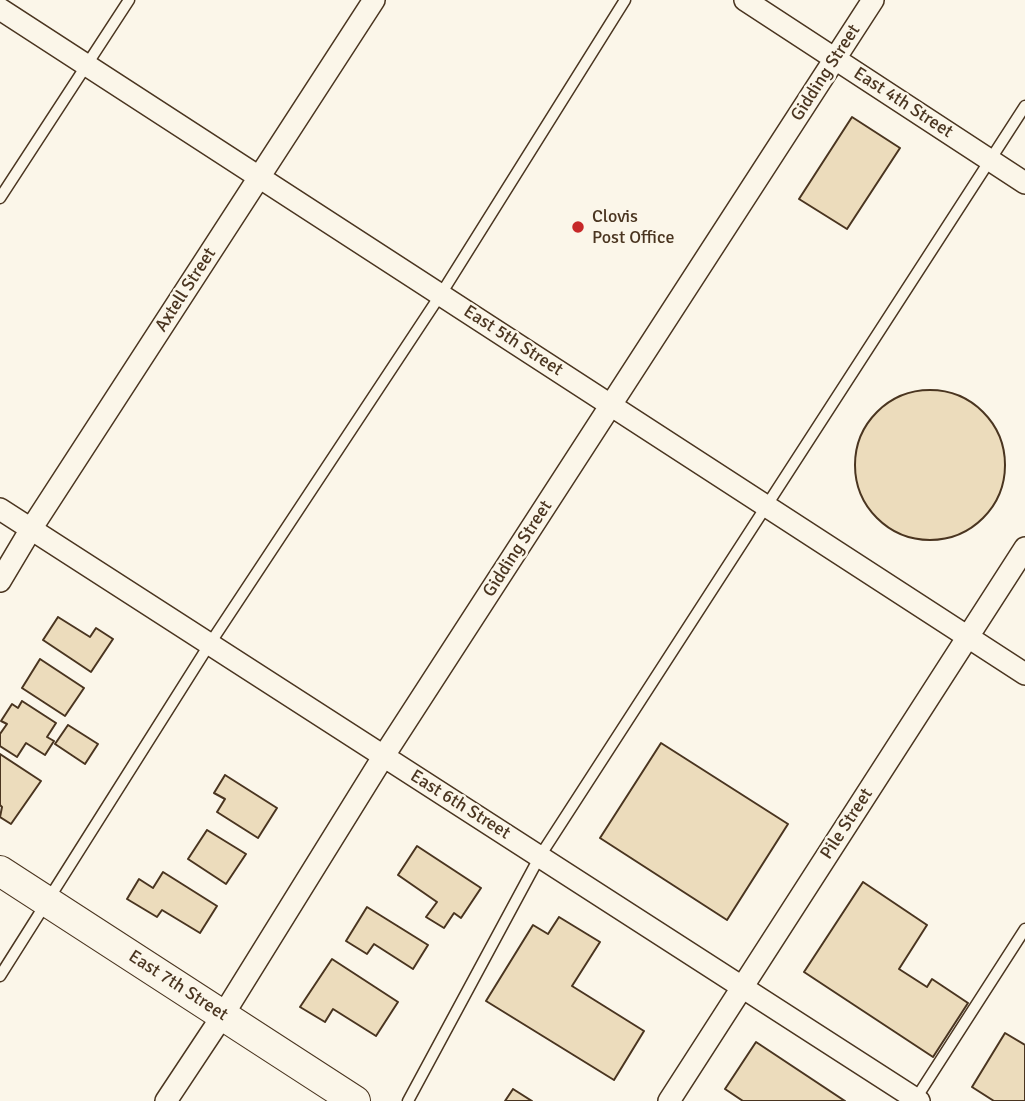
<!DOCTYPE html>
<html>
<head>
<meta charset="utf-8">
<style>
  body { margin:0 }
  canvas { display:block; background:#fbf6e9 }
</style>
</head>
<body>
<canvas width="1025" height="1101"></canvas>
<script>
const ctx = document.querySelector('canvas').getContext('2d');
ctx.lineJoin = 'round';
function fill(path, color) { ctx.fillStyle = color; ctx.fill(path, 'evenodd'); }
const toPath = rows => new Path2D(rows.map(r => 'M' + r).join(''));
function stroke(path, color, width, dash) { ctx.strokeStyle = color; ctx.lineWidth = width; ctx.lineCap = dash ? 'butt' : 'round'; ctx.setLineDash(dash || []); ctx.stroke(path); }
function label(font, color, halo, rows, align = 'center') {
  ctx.font = font + ' Signika,sans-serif'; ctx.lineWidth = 5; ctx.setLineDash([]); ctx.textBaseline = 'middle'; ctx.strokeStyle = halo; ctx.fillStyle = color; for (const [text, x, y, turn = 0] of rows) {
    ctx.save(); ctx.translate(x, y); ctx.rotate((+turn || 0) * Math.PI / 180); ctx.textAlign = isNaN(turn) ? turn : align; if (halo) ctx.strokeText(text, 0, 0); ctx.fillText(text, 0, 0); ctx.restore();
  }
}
const building = toPath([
  [852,117,900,148,847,229,799,199,852,117],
  '855 465a75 75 0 1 1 150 0a75 75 0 1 1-150 0Z',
  [58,617,90,637,96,628,113,639,91,672,43,640,58,617],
  [40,659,84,688,65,716,22,688,40,659],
  [22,701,56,723,47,737,54,741,45,755,26,743,17,757,0,746,0,734,7,724,1,721,12,704,18,708,22,701],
  [68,725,98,744,85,764,55,744,68,725],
  [661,743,788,824,727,920,600,838,661,743],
  [0,754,41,781,11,824,0,817,2,807,0,805,0,754],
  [225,775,277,808,258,838,217,812,225,799,214,793,225,775],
  [207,830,246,854,226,884,188,859,207,830],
  [417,846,481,888,461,918,454,913,444,928,426,917,437,902,398,875,417,846],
  [163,872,217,906,200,933,162,910,157,917,127,899,139,879,153,888,163,872],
  [863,882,927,925,899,969,927,987,932,979,968,1003,933,1057,804,972,863,882],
  [367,907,428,945,413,969,374,944,367,954,346,941,367,907],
  [559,917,600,942,572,986,644,1031,614,1080,486,1001,533,925,548,934,559,917],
  [332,959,398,1002,376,1036,333,1009,325,1022,300,1007,332,959],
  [1005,1033,1025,1045,1025,1101,994,1101,972,1087,1005,1033],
  [756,1042,845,1101,743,1101,725,1089,756,1042],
  [513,1089,532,1101,505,1101,513,1089]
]);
fill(building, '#ecdcbc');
stroke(building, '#4a3520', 2);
const lane = toPath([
  [0,198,129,0],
  [0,976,209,645,441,294,625,0],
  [915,1100,1025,929],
  [408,1101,540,856,1025,106]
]);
const street = toPath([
  [745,0,1025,183],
  [0,9,1025,674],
  [0,509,919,1101],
  [0,581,31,529,374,0],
  [166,1101,223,1015,383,757,873,0],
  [669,1101,1025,548]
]);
const secondary = toPath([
  [0,871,355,1101]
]);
stroke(lane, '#4a3520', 13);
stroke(street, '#4a3520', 24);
stroke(secondary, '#4a3520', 32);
stroke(lane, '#fbf6e9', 10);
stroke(street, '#fbf6e9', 21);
stroke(secondary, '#fbf6e9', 30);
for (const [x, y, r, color] of [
  [578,227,7,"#c62828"]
]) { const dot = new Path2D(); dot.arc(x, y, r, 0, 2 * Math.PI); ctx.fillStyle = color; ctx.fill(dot); stroke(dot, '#fbf6e9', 2.5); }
label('18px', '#4a3520', '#fbf6e9', [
  ["Gidding Street",826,73,-57],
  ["East 4th Street",903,103,33],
  ["Axtell Street",186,290,-57],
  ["East 5th Street",513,341,33],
  ["Gidding Street",518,549,-57],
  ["East 6th Street",460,805,32],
  ["Pile Street",847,824,-57],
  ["East 7th Street",178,986,33]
]);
label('18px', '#4a3520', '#fbf6e9', [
  ["Clovis",592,217],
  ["Post Office",592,238]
], 'left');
</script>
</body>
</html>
